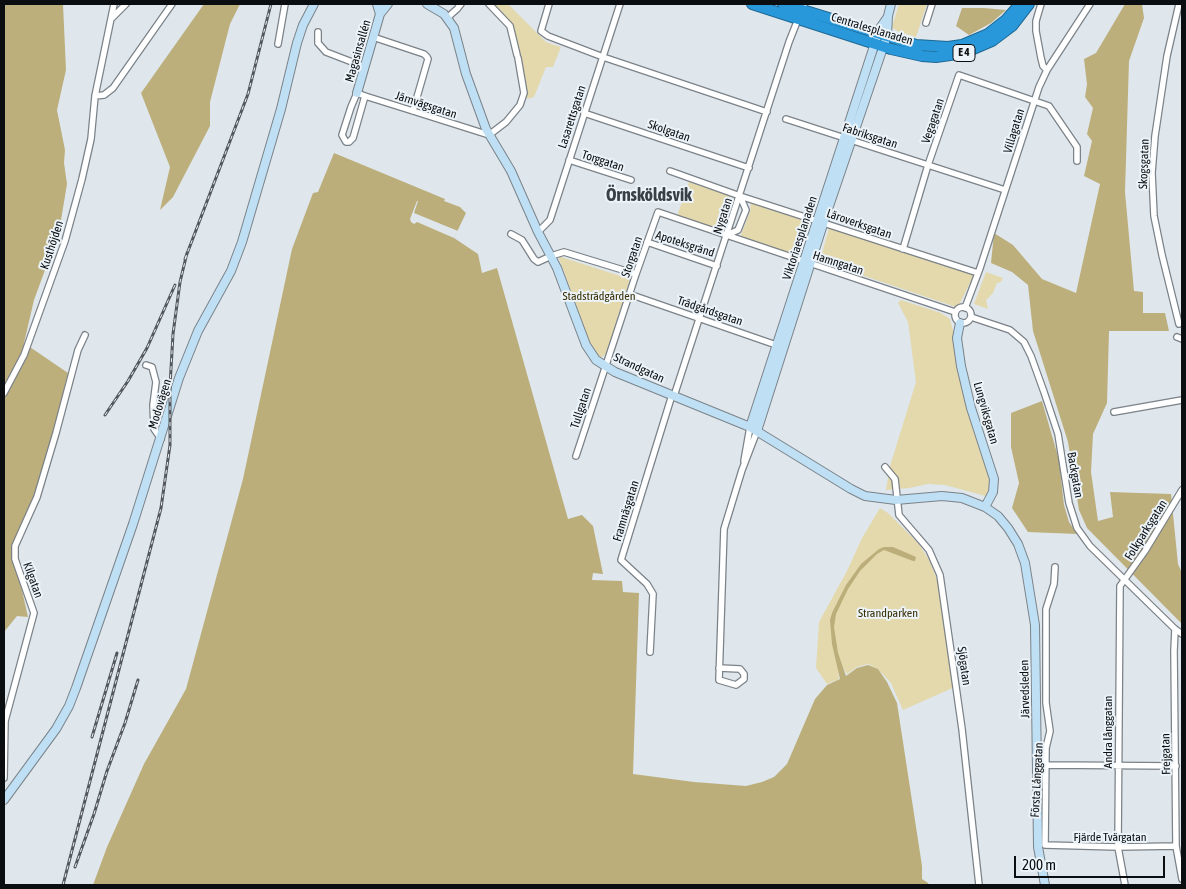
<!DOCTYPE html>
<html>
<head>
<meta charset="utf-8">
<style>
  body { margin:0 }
  #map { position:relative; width:1186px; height:889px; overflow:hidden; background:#dfe7ed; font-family:"Asap Condensed",sans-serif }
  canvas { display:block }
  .frame { position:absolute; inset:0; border:5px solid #0b0e10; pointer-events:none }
  .scale { position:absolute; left:1014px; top:856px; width:151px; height:22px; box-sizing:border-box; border:2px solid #0b0e10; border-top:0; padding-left:6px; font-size:15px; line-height:18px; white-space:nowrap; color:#0b0e10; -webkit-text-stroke:4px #ecf4fa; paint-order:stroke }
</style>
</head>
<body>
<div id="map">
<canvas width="1186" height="889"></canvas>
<div class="frame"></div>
<div class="scale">200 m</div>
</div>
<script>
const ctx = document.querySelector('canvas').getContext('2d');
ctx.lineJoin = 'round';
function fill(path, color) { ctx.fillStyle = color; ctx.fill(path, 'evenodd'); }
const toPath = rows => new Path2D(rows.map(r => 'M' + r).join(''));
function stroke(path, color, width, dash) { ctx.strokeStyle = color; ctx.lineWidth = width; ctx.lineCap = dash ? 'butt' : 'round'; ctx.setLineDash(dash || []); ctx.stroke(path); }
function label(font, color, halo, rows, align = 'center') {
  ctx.font = font + ' "Asap Condensed",sans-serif'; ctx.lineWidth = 4; ctx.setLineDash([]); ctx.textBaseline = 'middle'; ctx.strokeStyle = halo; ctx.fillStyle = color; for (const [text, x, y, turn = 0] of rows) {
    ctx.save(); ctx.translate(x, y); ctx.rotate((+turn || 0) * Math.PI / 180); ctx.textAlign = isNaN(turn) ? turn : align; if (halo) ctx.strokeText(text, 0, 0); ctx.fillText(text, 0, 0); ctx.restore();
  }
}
fill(toPath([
  [493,4,508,4,546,42,561,47,553,67,546,67,534,97,527,99,514,26],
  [899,4,927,4,916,37,897,31,892,27],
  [689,182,730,196,718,230,677,216],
  [751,203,809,222,798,256,740,237,750,212],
  [829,228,906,253,974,275,960,303,956,307,820,261],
  [558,256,630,279,606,354,600,358,592,352,584,334,576,304],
  [986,272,1003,278,1001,282,997,283,993,293,986,300,988,309,974,304],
  [901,300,941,313,950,319,992,479,989,497,945,485,928,484,909,488,886,490,890,466,916,382,908,322,898,303],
  [880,508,888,513,919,544,929,560,936,577,944,608,955,687,903,710,891,683,878,669,868,664,857,667,847,674,842,666,838,668,839,679,827,684,816,668,819,622,847,571,862,538]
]), '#e4d9ac');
fill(toPath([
  [4,4,63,4,66,70,57,110,65,150,64,163,67,184,59,232,34,300,24,343,68,373,37,497,16,542,15,559,28,617,17,616,4,632],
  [204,4,240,4,230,24,210,102,210,126,173,197,160,210,170,167,141,93],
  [1125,4,1142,4,1144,18,1129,61,1125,192,1134,291,1143,292,1143,313,1165,313,1169,331,1109,331,1107,403,1093,434,1091,472,1098,521,1113,517,1110,492,1171,494,1178,564,1182,573,1182,624,1087,528,1079,510,1068,442,1033,331,1028,285,1012,272,991,263,994,233,1013,245,1042,279,1076,293,1100,184,1084,176,1092,141,1087,134,1093,108,1085,97,1087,84,1084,59,1096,53],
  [962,8,984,8,1006,10,991,23,969,35,956,26],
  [1042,401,1059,460,1064,505,1069,522,1077,534,1028,532,1012,508,1019,483,1011,447,1011,413]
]), '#bdaf7b');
fill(toPath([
  [334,153,445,199,444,201,460,207,466,213,454,238,478,254,482,273,497,268,568,519,582,515,593,526,603,574,593,573,592,580,622,581,623,592,639,593,633,774,694,782,746,786,762,782,774,777,787,764,815,699,827,685,840,679,832,644,830,620,832,613,846,585,861,564,879,549,884,547,893,547,916,557,915,561,913,561,884,550,877,554,860,571,848,589,836,614,834,627,838,653,846,676,857,668,868,665,878,669,887,682,897,703,922,866,922,879,928,883,929,885,93,885,107,847,144,764,186,689,243,479,292,249,313,193,318,192]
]), '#bbae7a');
fill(toPath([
  [417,201,418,201,414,213,458,231,454,238,417,222,414,224,411,222,410,219]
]), '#dfe7ed');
const street = toPath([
  [489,4,510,26,517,55],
  [549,4,541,31,548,36,603,57,767,112],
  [1041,4,1036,21,1036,31,1041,58,1043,66,1047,70],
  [112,18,126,4],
  [447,18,457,9,461,4],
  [926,23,932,4],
  [318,32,318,43,326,52,365,67],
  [373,37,424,54,427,57,428,59,413,111],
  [278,44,285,4],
  [95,96,104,95,113,88,172,4],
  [365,96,353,138,349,142,346,142,342,135,351,107,357,93,365,96,413,111,489,135,506,122,520,105,524,93,518,58],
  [584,113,749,168],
  [786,119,1005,190],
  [569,160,631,180],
  [670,171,740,196,978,273],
  [538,232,550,220,620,4],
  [511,234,522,240,534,259,538,262,551,256,564,252,636,274],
  [727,235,738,230,746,210,740,196],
  [647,242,717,266],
  [903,249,928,165,959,75,1049,106,1077,147,1077,161],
  [629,294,779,346],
  '955 315a8 8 0 1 1 16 0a8 8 0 1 1-16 0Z',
  [965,308,980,268,1039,87,1047,70,1090,4],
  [971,317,1010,330,1024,342,1031,356,1044,392,1058,434,1069,503,1077,528,1090,546,1175,629,1182,634],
  [1179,324,1162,255,1154,216,1152,173,1155,136,1167,56,1179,4],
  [1177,337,1182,339],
  [146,365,152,367,156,382,153,405,154,429,161,439],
  [4,393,24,355,65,241,82,179,91,139,95,96,114,4],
  [674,396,789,42,804,4],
  [1114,412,1182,400],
  [576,456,636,274,658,212,955,312],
  [744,461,750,427],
  [885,467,895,479,899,515,929,550,940,575,962,729,979,885],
  [1055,567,1054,584,1046,609,1046,703,1050,731,1046,748,1045,845,1118,847,1176,846],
  [1175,629,1174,651,1176,846,1182,879],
  [650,652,653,594,647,584,621,560,672,395],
  [719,668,740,669,744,674,744,679,736,685,719,680,724,529,742,470,757,431],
  [1045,765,1176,766],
  [4,778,5,721,34,613,15,559,15,546,37,497,56,433,78,350,85,335],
  [1125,885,1118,847,1120,586,1145,551,1182,490]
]);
const secondary = toPath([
  [377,4,380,14],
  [427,4,444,14,454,28,466,74,486,129,511,171,538,232,557,268,586,345,596,360,615,372,750,427,851,489,865,496,896,500,942,496,962,498,985,507,998,516,1008,528,1018,544,1025,563,1035,625,1038,847,1045,885],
  [380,14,388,4],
  [357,93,380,14],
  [960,323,957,338,961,366,971,408,994,479,993,492,985,507],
  [750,427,873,49,880,28,887,18],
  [757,431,826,215,887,36,888,16,891,4],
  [4,800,56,729,69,706,76,688,133,524,179,378,198,331,231,271,242,242,281,109,297,43,303,25,314,4]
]);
const highway = toPath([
  [752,4,891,49,922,56,936,57,964,53,992,41,1012,26,1029,4],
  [783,4,916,45,948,47,962,45,988,34,1006,20,1020,4]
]);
stroke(street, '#7b8288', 8);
stroke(secondary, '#7b8288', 10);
stroke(highway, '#1e6893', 12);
stroke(street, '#fff', 5.5);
stroke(secondary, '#bfe0f4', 8);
stroke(highway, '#2998da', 10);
const rail = toPath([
  [185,259,248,94,271,4],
  [105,415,128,381,147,348,175,285],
  [92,737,117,653],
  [75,867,94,814,107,771,125,723,138,680],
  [63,885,161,508,170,445,170,386,173,334,180,282,187,253]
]);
stroke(rail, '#54585c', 3);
stroke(rail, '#ecf4fa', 1, [4]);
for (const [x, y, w] of [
  [964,53,22]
]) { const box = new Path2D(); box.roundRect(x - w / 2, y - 8.5, w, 17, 4); ctx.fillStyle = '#ecf4fa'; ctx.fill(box); stroke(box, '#0b0e10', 1); }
label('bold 11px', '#0b0e10', null, [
  ["E 4",964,53]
]);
label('12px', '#0b0e10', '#ecf4fa', [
  ["Centralesplanaden",872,29,17],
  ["Magasinsallén",358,51,-74],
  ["Järnvägsgatan",426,105,18],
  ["Lasarettsgatan",572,117,-72],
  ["Vegagatan",933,121,-71],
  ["Skolgatan",669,131,19],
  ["Villagatan",1014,131,-73],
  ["Fabriksgatan",870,136,18],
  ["Torggatan",603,161,18],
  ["Skogsgatan",1144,164,-88],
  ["Nygatan",723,216,-72],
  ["Läroverksgatan",859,224,19],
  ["Viktoriaesplanaden",800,238,-72],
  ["Apoteksgränd",685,244,18],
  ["Kusthöjden",52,245,-72],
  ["Storgatan",632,257,-71],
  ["Hamngatan",838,263,18],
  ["Trädgårdsgatan",710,311,19],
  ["Strandgatan",639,368,25],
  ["Modovägen",160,404,-73],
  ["Tullgatan",581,408,-72],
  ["Lungviksgatan",986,413,74],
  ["Backgatan",1075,475,80],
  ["Framnäsgatan",626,511,-73],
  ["Folkparksgatan",1146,530,-58],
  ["Kilgatan",33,580,70],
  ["Sjögatan",964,666,82],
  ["Järvedsleden",1025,689,-91],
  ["Andra långgatan",1108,732,-90],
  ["Frejgatan",1166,754,-91],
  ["Första Långgatan",1037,780,-87],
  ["Fjärde Tvärgatan",1110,837]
]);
label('12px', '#392f03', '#ecf4fa', [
  ["Stadsträdgården",599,296],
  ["Strandparken",888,613]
]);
label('bold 18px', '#393f44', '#ecf4fa', [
  ["Örnsköldsvik",649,195]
]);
</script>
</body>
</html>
